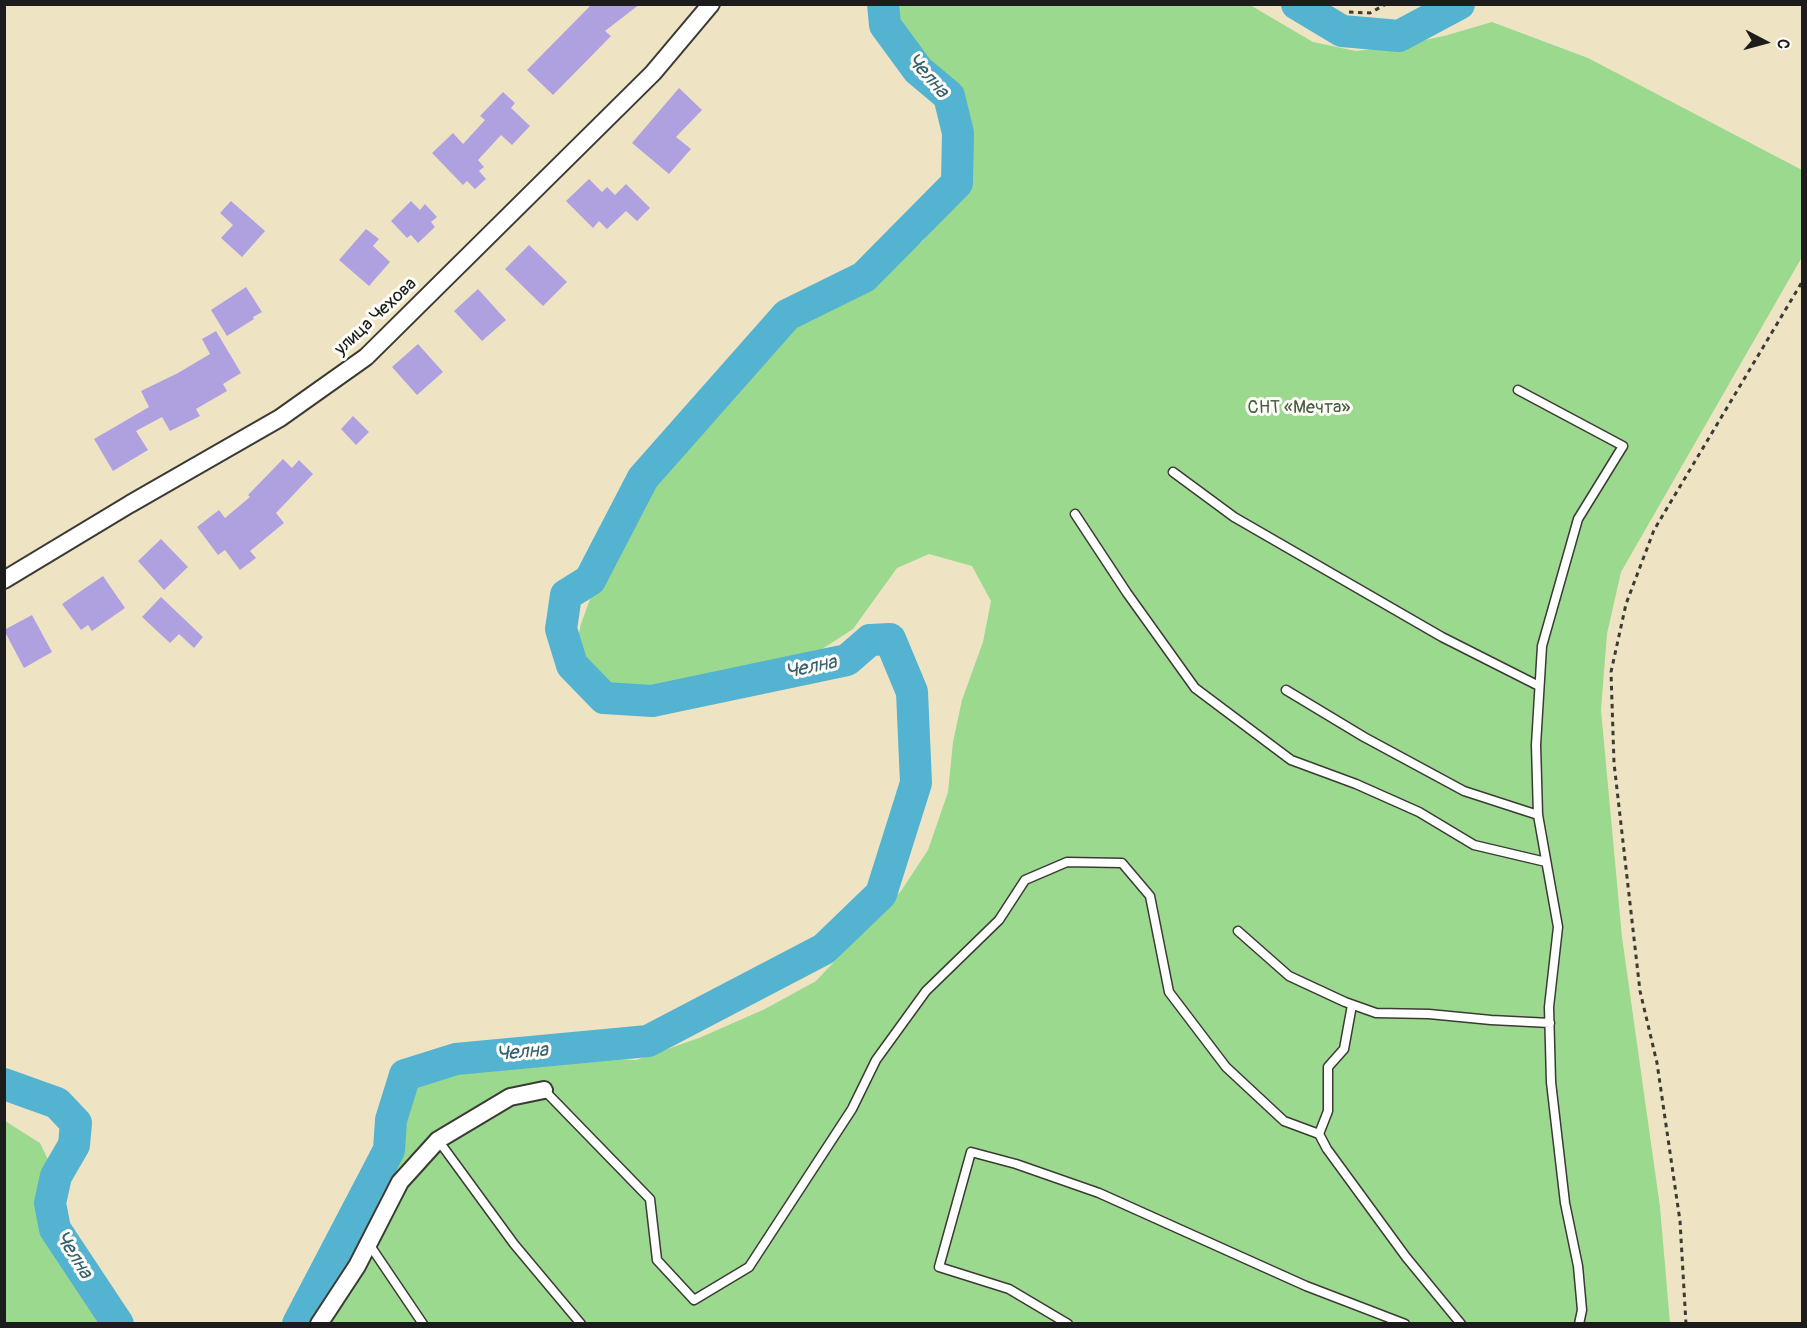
<!DOCTYPE html>
<html>
<head>
<meta charset="utf-8">
<style>
  body { margin:0 }
  #map { position:relative; width:1807px; height:1328px; overflow:hidden; background:#eee4c4; font-family:Pangolin,sans-serif }
  canvas { display:block }
  .frame { position:absolute; inset:0; border:6px solid #1c1c1c; pointer-events:none }
  .north { position:absolute; left:1735px; top:12px; width:60px; height:60px; -webkit-text-stroke:4px #fdfcf7; paint-order:stroke; rotate:96deg; font-size:16px; font-weight:700; line-height:24px; text-align:center; color:#1c1c1c }
  .north::after { content:''; display:block; margin:auto; width:21px; height:27px; background:#1c1c1c; clip-path:polygon(50% 0,100% 100%,50% 72%,0 100%) }
</style>
</head>
<body>
<div id="map">
<canvas width="1807" height="1328"></canvas>
<div class="frame"></div>
<div class="north">С</div>
</div>
<script>
const ctx = document.querySelector('canvas').getContext('2d');
ctx.lineJoin = 'round';
function fill(path, color) { ctx.fillStyle = color; ctx.fill(path, 'evenodd'); }
const toPath = rows => new Path2D(rows.map(r => 'M' + r).join(''));
function stroke(path, color, width, dash) { ctx.strokeStyle = color; ctx.lineWidth = width; ctx.lineCap = dash ? 'butt' : 'round'; ctx.setLineDash(dash || []); ctx.stroke(path); }
function label(font, color, halo, rows, align = 'center') {
  ctx.font = font + ' Pangolin,sans-serif'; ctx.lineWidth = 6; ctx.setLineDash([]); ctx.textBaseline = 'middle'; ctx.strokeStyle = halo; ctx.fillStyle = color; for (const [text, x, y, turn = 0] of rows) {
    ctx.save(); ctx.translate(x, y); ctx.rotate((+turn || 0) * Math.PI / 180); ctx.textAlign = isNaN(turn) ? turn : align; if (halo) ctx.strokeText(text, 0, 0); ctx.fillText(text, 0, 0); ctx.restore();
  }
}
fill(toPath([
  [880,5,1250,5,1313,42,1356,51,1390,47,1444,36,1492,22,1588,58,1802,170,1802,257,1621,572,1607,634,1601,710,1622,937,1660,1207,1670,1323,295,1324,318,1282,367,1169,416,1076,434,1065,474,1057,563,1056,636,1060,699,1038,765,1009,816,981,901,891,928,850,948,792,953,742,962,700,983,642,991,601,972,566,929,554,897,568,853,629,799,664,752,690,724,697,679,699,631,707,613,706,589,692,573,658,581,624,602,566,653,475,743,371,831,300,923,241,948,207,952,175,948,126,941,102,885,43,880,13],
  [5,1121,40,1143,60,1184,63,1230,95,1291,125,1323,5,1323]
]), '#9bd98e');
stroke(toPath([
  [1297,4,1342,31,1399,36,1459,4],
  [4,1084,57,1103,76,1123,74,1145,56,1176,50,1203,55,1229,118,1324],
  [298,1324,389,1150,391,1120,405,1075,456,1059,648,1041,824,949,881,894,916,783,912,692,890,639,870,640,847,660,652,701,604,698,572,665,561,629,566,595,590,580,643,478,787,315,864,277,957,183,958,133,949,96,918,70,885,25,883,4]
]), '#53b3d1', 32);
fill(toPath([
  [592,4,640,4,605,31,611,36,553,95,527,70],
  [679,88,702,110,676,137,691,149,669,174,632,143],
  [503,92,515,103,511,108,530,126,512,145,501,135,478,160,484,167,479,171,486,179,475,189,467,181,463,185,432,153,453,133,463,144,485,120,480,116],
  [589,179,602,192,607,187,615,195,626,184,650,208,637,221,626,211,607,229,599,221,593,228,566,201],
  [231,201,265,231,242,257,221,238,233,225,220,213],
  [411,201,420,210,425,204,437,217,431,222,435,227,418,243,411,235,407,238,391,221],
  [366,229,379,239,373,246,390,262,369,286,339,260],
  [529,245,567,282,543,306,505,269],
  [246,287,262,312,253,317,254,319,227,336,211,310],
  [478,289,506,320,482,341,454,311],
  [216,331,241,373,223,384,227,391,196,409,200,416,170,431,162,417,136,431,148,450,113,471,94,439,149,407,141,391,178,373,210,354,202,339],
  [418,344,443,372,417,395,392,367],
  [353,416,369,432,356,445,341,429],
  [283,459,292,468,299,460,313,474,276,513,284,523,250,551,256,558,240,570,225,550,218,555,197,527,219,510,225,518,250,497,248,495],
  [161,539,188,567,164,590,138,561],
  [103,576,125,608,92,631,88,625,81,630,62,604],
  [161,597,203,637,194,648,179,634,170,643,142,617],
  [32,615,52,652,24,668,4,630]
]), '#afa1df');
const lane = toPath([
  [1518,390,1623,446,1578,519,1542,646,1536,745,1538,815,1558,927,1549,1007,1551,1082,1565,1203,1578,1266,1582,1310,1579,1324],
  [1173,472,1234,517,1442,637,1539,686],
  [1075,514,1127,593,1195,688,1291,760,1356,784,1419,812,1474,845,1546,862],
  [1286,690,1364,737,1464,791,1538,815],
  [1238,931,1289,976,1345,1002,1376,1013,1429,1014,1491,1020,1550,1023],
  [1352,1005,1344,1049,1328,1067,1328,1111,1319,1134,1327,1149,1406,1257,1461,1324],
  [544,1090,650,1199,657,1260,694,1300,749,1267,852,1109,876,1060,926,991,999,920,1025,880,1067,862,1122,863,1150,896,1169,992,1226,1067,1284,1121,1319,1134],
  [438,1140,514,1244,581,1324],
  [369,1244,423,1324],
  [1068,1324,1009,1289,939,1267,971,1152,1016,1164,1099,1193,1306,1286,1405,1324]
]);
const street = toPath([
  [4,580,130,504,280,418,366,357,653,73,711,4],
  [319,1324,357,1266,400,1182,438,1140,510,1097,544,1090]
]);
stroke(lane, '#3c3a35', 11);
stroke(street, '#3c3a35', 20);
stroke(toPath([
  [1349,12,1370,13,1386,4],
  [1686,1324,1680,1221,1657,1063,1640,991,1614,763,1611,672,1626,604,1654,530,1802,282]
]), '#3c3a35', 3, [4.5, 4.5]);
stroke(lane, '#fff', 8);
stroke(street, '#fff', 16);
label('18px', '#1c1c1c', '#fdfcf7', [
  ["улица Чехова",376,317,-43]
]);
label('18px', '#485e44', '#fdfcf7', [
  ["СНТ «Мечта»",1299,408]
]);
label('italic 20px', '#35606d', '#fdfcf7', [
  ["Челна",927,76,48],
  ["Челна",811,668,-12],
  ["Челна",522,1053,-5],
  ["Челна",73,1255,58]
]);
</script>
</body>
</html>
